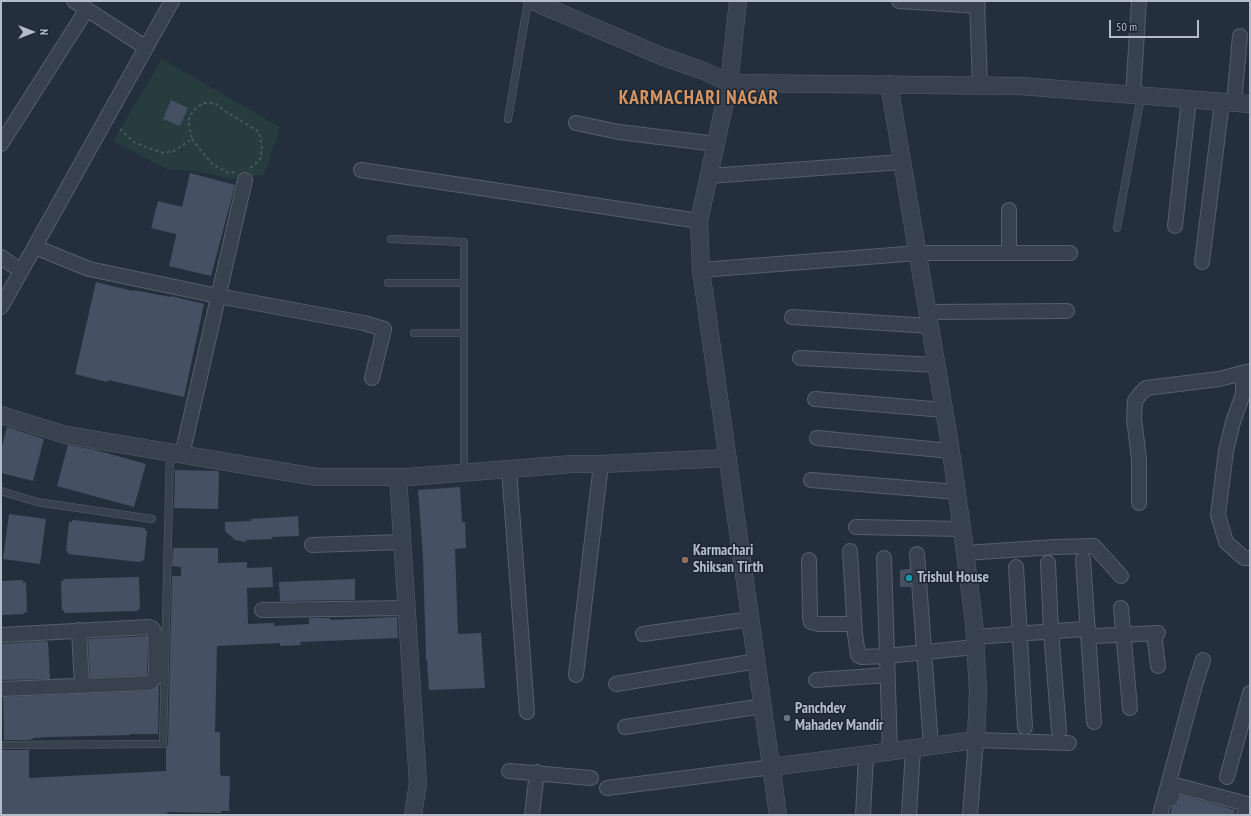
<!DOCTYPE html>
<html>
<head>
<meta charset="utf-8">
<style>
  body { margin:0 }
  #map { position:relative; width:1251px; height:816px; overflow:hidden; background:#242f3e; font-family:"PT Sans Narrow",sans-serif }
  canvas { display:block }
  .frame { position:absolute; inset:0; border:2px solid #b4bcc9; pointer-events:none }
  .north { position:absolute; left:12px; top:12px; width:40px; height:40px; -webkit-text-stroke:3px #1d2633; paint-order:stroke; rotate:90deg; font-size:11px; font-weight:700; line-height:16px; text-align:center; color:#b4bcc9 }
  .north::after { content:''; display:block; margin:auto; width:14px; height:18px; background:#b4bcc9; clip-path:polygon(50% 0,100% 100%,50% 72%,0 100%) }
  .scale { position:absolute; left:1109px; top:20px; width:90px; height:18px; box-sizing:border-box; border:2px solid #b4bcc9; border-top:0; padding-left:5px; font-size:12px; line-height:14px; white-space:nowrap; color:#b4bcc9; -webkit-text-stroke:3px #1d2633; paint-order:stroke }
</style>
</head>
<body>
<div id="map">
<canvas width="1251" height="816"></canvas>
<div class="frame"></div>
<div class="north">N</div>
<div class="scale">50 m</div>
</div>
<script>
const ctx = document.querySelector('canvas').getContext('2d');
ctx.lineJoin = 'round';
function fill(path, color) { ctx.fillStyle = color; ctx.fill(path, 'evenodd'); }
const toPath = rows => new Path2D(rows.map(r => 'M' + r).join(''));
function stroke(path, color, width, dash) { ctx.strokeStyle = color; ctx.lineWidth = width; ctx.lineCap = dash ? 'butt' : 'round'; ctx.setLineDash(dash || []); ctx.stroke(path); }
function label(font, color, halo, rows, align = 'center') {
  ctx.font = font + ' "PT Sans Narrow",sans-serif'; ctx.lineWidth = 3; ctx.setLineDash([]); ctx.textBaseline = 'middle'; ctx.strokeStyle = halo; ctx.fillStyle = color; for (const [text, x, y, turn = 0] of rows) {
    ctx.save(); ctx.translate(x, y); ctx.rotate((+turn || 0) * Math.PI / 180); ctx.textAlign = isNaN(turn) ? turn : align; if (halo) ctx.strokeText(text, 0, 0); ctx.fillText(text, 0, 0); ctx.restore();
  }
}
fill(toPath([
  [162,59,280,127,264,175,233,179,192,170,168,170,113,141]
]), '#263c3f');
fill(toPath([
  [171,100,188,108,180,126,163,119],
  [190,173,235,185,211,276,169,266,176,236,176,234,151,228,158,201,182,207],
  [96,282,133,291,133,290,171,297,171,296,204,304,184,397,108,380,107,382,75,374],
  [7,427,44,439,33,481,1,473,1,450],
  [68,445,96,450,146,464,134,507,57,486],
  [175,470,219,471,218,509,174,508],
  [460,487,462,522,465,522,466,548,455,549,458,634,481,633,485,688,429,690,427,660,426,660,423,556,418,490],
  [9,514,46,519,40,564,3,559],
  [298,516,299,536,272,537,272,539,246,540,246,542,235,540,225,531,225,522,251,521,251,519],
  [72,520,145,528,145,530,147,531,144,561,141,560,141,562,139,562,68,554,68,552,66,551,69,522,72,522],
  [173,548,218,548,218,563,247,562,247,568,272,567,273,587,247,588,248,624,274,623,274,626,309,624,309,618,330,618,330,620,397,617,398,638,300,642,301,645,280,646,280,643,217,646,215,732,220,732,220,774,221,774,221,776,230,776,229,811,221,811,221,813,167,812,167,815,1,815,1,750,29,750,29,778,166,771,166,748,168,744,172,576,181,576,181,567,172,566],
  [910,569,911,587,900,587,900,570],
  [139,577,140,609,138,609,138,611,64,613,64,610,62,611,61,581,64,581,63,579],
  [355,579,355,600,280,601,279,582],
  [23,580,23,583,26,582,27,612,24,613,24,614,1,615,1,581],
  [147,636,147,674,146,675,90,677,88,639],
  [46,641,48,642,50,679,1,680,1,644],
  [158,687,159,687,158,734,130,734,130,735,49,737,33,738,33,739,28,740,4,740,3,697,150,691],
  [1181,795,1235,810,1234,815,1170,815,1172,807,1177,805]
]), '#455162');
const service = toPath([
  [508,119,528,1],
  [1117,228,1141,96],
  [391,239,464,242,464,472],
  [388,283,464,283],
  [414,333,464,333],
  [1,491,37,502,152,519],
  [1,745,163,744,170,453]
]);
const minor = toPath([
  [74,1,145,47],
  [899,1,978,6],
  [977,1,980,86],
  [1133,95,1139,1],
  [1234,103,1240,36],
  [576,123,619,132,716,144],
  [1,144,87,9],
  [361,170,699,221],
  [709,176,902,162],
  [1175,226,1189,99],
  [35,247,89,269,218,296,364,323,384,329,372,378],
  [1009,253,1009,210],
  [1,257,21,271],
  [1202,262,1222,102],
  [701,270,918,253,1070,253],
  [1,307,172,1],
  [928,312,1067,311],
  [792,317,930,326],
  [800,358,937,365],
  [1243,373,1243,394,1233,422,1226,451,1218,515,1226,542,1244,558,1250,558],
  [815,399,944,410],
  [817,438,951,451],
  [182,455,245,180],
  [509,469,527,712],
  [811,480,957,492],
  [1139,503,1139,459,1134,418,1135,401,1140,394,1146,388,1219,379,1250,371],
  [856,527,962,529],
  [312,545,402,542],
  [850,551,855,634,858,655,862,657,887,656,975,647],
  [965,553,1055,547,1094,546,1121,576],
  [917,554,931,746],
  [884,558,890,752],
  [1083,559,1094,722],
  [809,560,810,617,811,622,819,624,854,624],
  [1048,563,1051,631,1059,731],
  [1016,567,1025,727],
  [1121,608,1130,708],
  [262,610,407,608],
  [79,630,82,686],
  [1154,633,1158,666],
  [643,634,751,619],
  [1,635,149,627,152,628,155,633,156,677,150,683,1,689],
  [975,637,1084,629,1094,636,1158,633],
  [576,675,601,464],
  [816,680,888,675],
  [616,684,757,661],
  [625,727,763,706],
  [509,771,591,778],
  [1227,777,1250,693],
  [607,788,772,767],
  [1171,799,1175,785,1247,804,1244,815],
  [532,815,537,772],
  [863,815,866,755],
  [909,815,913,749],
  [970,815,976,740,1069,743],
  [1160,815,1195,685,1203,660]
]);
const tertiary = toPath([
  [532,1,661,56,704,71,729,83,1020,86,1250,104],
  [738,1,729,83,699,221,701,270,778,815],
  [1,415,66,435,316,477,409,477,572,464,601,464,728,458],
  [398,477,418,783,413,815],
  [772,767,976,740,978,691,974,622,962,529,950,445,889,84]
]);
stroke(service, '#565f6c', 8);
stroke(minor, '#565f6c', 16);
stroke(tertiary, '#565f6c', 18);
stroke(toPath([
  [120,129,134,142,146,147,163,153,174,151,192,139,189,126,189,117,195,109,203,103,215,103,225,111,259,132,262,147,260,160,250,168],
  [192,139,212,164,228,173,235,172]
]), '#44595c', 2, [3, 3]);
stroke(service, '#38414e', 7);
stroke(minor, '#38414e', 14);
stroke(tertiary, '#38414e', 17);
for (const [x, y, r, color] of [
  [685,560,4,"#8d6e63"],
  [909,578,4,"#0f9aa8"],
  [787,718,4,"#6b7280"]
]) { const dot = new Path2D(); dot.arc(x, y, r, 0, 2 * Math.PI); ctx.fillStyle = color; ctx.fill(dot); stroke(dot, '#1d2633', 1.5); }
label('bold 15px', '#b4bcc9', '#1d2633', [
  ["Karmachari",693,551],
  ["Shiksan Tirth",693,568],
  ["Trishul House",917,578],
  ["Panchdev",795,709],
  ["Mahadev Mandir",795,726]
], 'left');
ctx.letterSpacing = '1px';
label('bold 19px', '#d59563', '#1d2633', [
  ["KARMACHARI NAGAR",699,99]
]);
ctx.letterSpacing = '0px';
</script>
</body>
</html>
